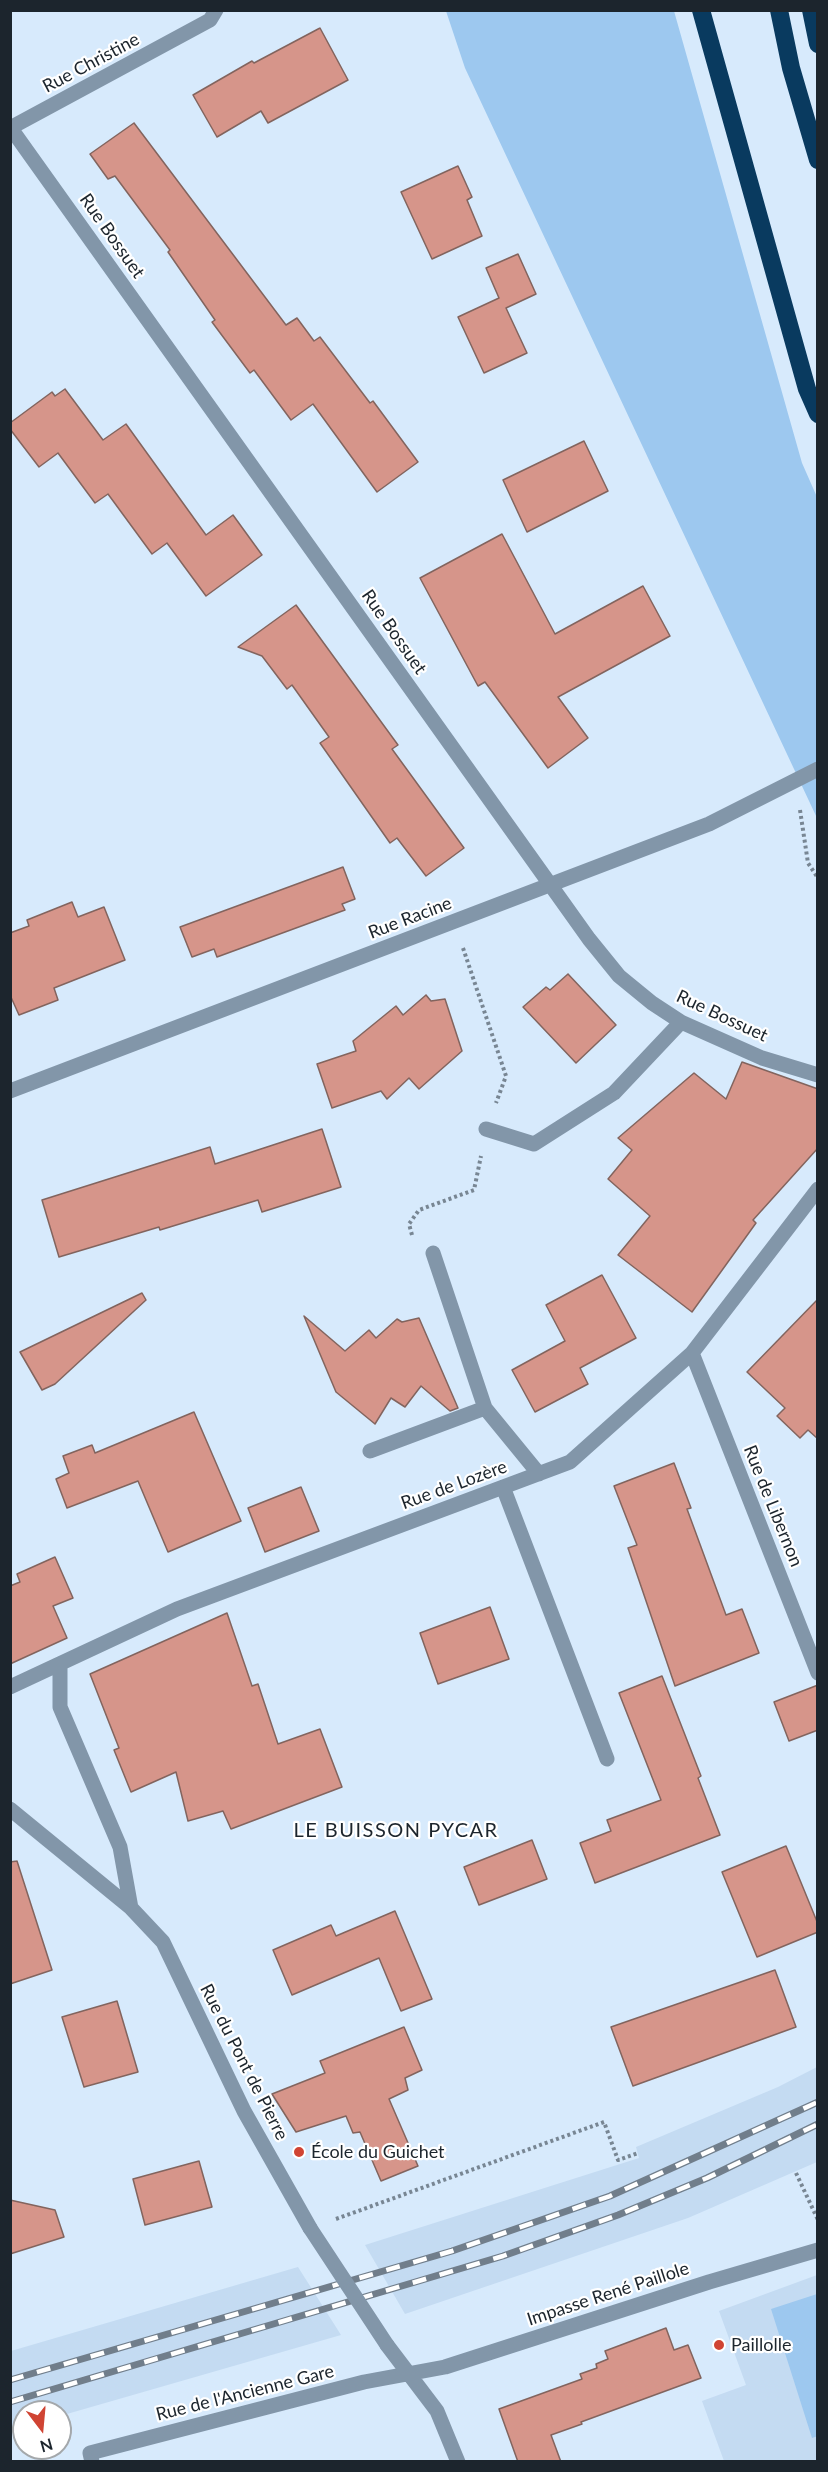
<!DOCTYPE html>
<html>
<head>
<meta charset="utf-8">
<style>
  body { margin:0 }
  #map { position:relative; width:828px; height:2472px; overflow:hidden; background:#d7eafc; font-family:Lato,sans-serif }
  canvas { display:block }
  .frame { position:absolute; inset:0; border:12px solid #1c252d; pointer-events:none }
  .north { position:absolute; left:12px; top:2400px; width:60px; height:60px; box-sizing:border-box; background:#fff; border:2px solid #a4a8ab; border-radius:50%; rotate:164deg; font-size:16px; font-weight:700; line-height:24px; text-align:center; color:#1c252d }
  .north::after { content:''; display:block; margin:auto; width:21px; height:27px; background:#d04433; clip-path:polygon(50% 0,100% 100%,50% 72%,0 100%) }
</style>
</head>
<body>
<div id="map">
<canvas width="828" height="2472"></canvas>
<div class="frame"></div>
<div class="north">N</div>
</div>
<script>
const ctx = document.querySelector('canvas').getContext('2d');
ctx.lineJoin = 'round';
function fill(path, color) { ctx.fillStyle = color; ctx.fill(path, 'evenodd'); }
const toPath = rows => new Path2D(rows.map(r => 'M' + r).join(''));
function stroke(path, color, width, dash) { ctx.strokeStyle = color; ctx.lineWidth = width; ctx.lineCap = dash ? 'butt' : 'round'; ctx.setLineDash(dash || []); ctx.stroke(path); }
function label(font, color, halo, rows, align = 'center') {
  ctx.font = font + ' Lato,sans-serif'; ctx.lineWidth = 4.5; ctx.setLineDash([]); ctx.textBaseline = 'middle'; ctx.strokeStyle = halo; ctx.fillStyle = color; for (const [text, x, y, turn = 0] of rows) {
    ctx.save(); ctx.translate(x, y); ctx.rotate((+turn || 0) * Math.PI / 180); ctx.textAlign = isNaN(turn) ? turn : align; if (halo) ctx.strokeText(text, 0, 0); ctx.fillText(text, 0, 0); ctx.restore();
  }
}
fill(toPath([
  [817,2067,817,2162,688,2218,405,2314,365,2245,639,2158,636,2147,778,2087],
  [298,2267,341,2335,60,2416,60,2412,24,2412,24,2427,11,2431,11,2351],
  [817,2275,817,2461,724,2461,702,2401,746,2385,719,2311]
]), '#c4dbf2');
fill(toPath([
  [446,11,674,11,802,463,817,497,817,818,465,68],
  [817,2294,818,2436,812,2438,771,2309]
]), '#9dc8ef');
const building = toPath([
  [320,28,348,80,268,123,261,111,217,137,193,95,252,61,254,63,320,28],
  [134,123,286,325,297,318,314,341,320,337,370,403,373,401,418,462,377,492,313,404,291,420,254,370,250,373,212,322,215,320,168,252,170,250,115,176,108,179,90,154,134,123],
  [458,166,472,197,467,200,482,236,432,259,401,192,458,166],
  [518,254,536,294,506,308,527,353,484,373,458,317,499,298,486,268,518,254],
  [65,389,103,440,126,424,206,535,233,515,262,555,206,596,167,543,152,554,108,494,95,503,58,453,39,467,10,429,10,423,52,392,55,396,65,389],
  [584,441,608,491,527,532,503,480,584,441],
  [502,534,555,634,643,586,670,636,558,697,588,738,548,768,485,682,478,686,420,578,502,534],
  [296,605,398,745,392,749,464,848,426,876,397,838,390,843,320,743,329,737,292,685,287,689,262,656,238,647,296,605],
  [343,867,355,899,342,904,345,910,217,957,214,949,192,957,180,927,343,867],
  [72,902,78,917,104,907,125,960,54,988,58,1000,19,1015,10,995,10,933,29,926,27,920,72,902],
  [568,974,616,1025,576,1063,523,1007,546,987,550,990,568,974],
  [426,995,431,1001,445,999,462,1051,419,1089,409,1078,387,1099,381,1091,332,1108,317,1064,356,1051,353,1041,396,1006,403,1015,426,995],
  [742,1062,818,1089,818,1148,753,1220,756,1223,692,1312,618,1255,650,1216,608,1179,632,1150,618,1138,694,1073,726,1099,742,1062],
  [322,1129,341,1187,262,1212,258,1200,160,1230,159,1227,59,1257,42,1200,210,1147,215,1164,322,1129],
  [602,1275,636,1338,580,1368,588,1384,535,1412,512,1370,565,1341,546,1305,602,1275],
  [142,1293,146,1300,55,1384,42,1390,20,1352,142,1293],
  [818,1299,818,1439,808,1430,800,1438,777,1416,785,1408,747,1372,818,1299],
  [304,1316,345,1351,369,1330,376,1338,397,1319,402,1322,419,1318,458,1408,450,1411,421,1386,405,1407,391,1398,375,1424,336,1392,304,1316],
  [194,1412,241,1521,168,1552,138,1481,67,1508,56,1479,69,1473,63,1456,92,1445,95,1453,194,1412],
  [674,1463,691,1508,687,1509,726,1615,742,1609,759,1653,675,1686,628,1548,637,1545,614,1486,674,1463],
  [301,1487,319,1531,265,1552,248,1508,301,1487],
  [55,1557,73,1598,53,1606,67,1638,10,1664,10,1586,20,1582,17,1574,55,1557],
  [490,1607,509,1659,438,1684,420,1633,490,1607],
  [227,1613,252,1686,258,1684,278,1744,320,1729,342,1787,231,1829,223,1811,188,1821,176,1772,131,1792,114,1750,119,1748,90,1674,227,1613],
  [662,1676,701,1776,698,1778,720,1835,595,1883,580,1843,611,1831,607,1820,661,1800,619,1693,662,1676],
  [818,1685,818,1730,789,1741,774,1702,818,1685],
  [532,1840,547,1879,479,1905,464,1867,532,1840],
  [786,1846,818,1924,818,1932,757,1957,722,1872,786,1846],
  [17,1861,52,1970,10,1984,10,1862,17,1861],
  [395,1911,432,1999,401,2011,379,1958,292,1995,273,1950,331,1925,336,1936,395,1911],
  [775,1970,796,2027,633,2086,611,2027,775,1970],
  [117,2001,138,2072,84,2087,62,2017,117,2001],
  [404,2027,422,2070,405,2078,408,2090,389,2099,418,2166,381,2181,360,2132,353,2133,346,2116,296,2132,272,2094,325,2073,320,2061,404,2027],
  [199,2161,212,2207,145,2225,133,2179,199,2161],
  [10,2200,55,2210,64,2237,10,2254,10,2200],
  [666,2328,674,2350,688,2345,701,2378,581,2422,582,2424,551,2435,561,2462,518,2462,499,2409,582,2379,580,2374,597,2368,596,2364,608,2359,605,2351,666,2328]
]);
fill(building, '#d6958a');
stroke(building, '#82645e', 1.5);
stroke(toPath([
  [800,810,808,863,818,878],
  [463,948,506,1076,496,1103],
  [412,1235,409,1224,419,1210,474,1190,481,1156],
  [796,2173,818,2220],
  [336,2219,604,2122,618,2160,638,2153]
]), '#788693', 4, [3, 3]);
stroke(toPath([
  [10,127,589,939,619,976,652,1003,681,1022,762,1058,818,1075],
  [10,128,210,20,216,10],
  [10,1091,709,824,818,769],
  [486,1129,534,1144,614,1093,681,1022],
  [433,1253,485,1408,539,1474],
  [692,1353,818,1673],
  [370,1451,485,1408],
  [503,1487,607,1759],
  [60,1664,60,1707,120,1847,131,1908],
  [10,1687,177,1609,570,1462,692,1353,818,1189],
  [10,1809,131,1908,163,1942,244,2111,310,2228],
  [387,2345,437,2411,458,2462],
  [92,2462,90,2453,364,2382,445,2367,709,2282,818,2250]
]), '#8296a9', 15);
stroke(toPath([
  [701,10,807,389,818,414],
  [779,10,791,68,818,160],
  [811,10,818,44]
]), '#093a5f', 18);
const rail = toPath([
  [10,2380,452,2251,610,2196,818,2102],
  [10,2402,503,2256,618,2215,707,2178,818,2124]
]);
stroke(rail, '#717e8b', 7);
stroke(rail, '#fff', 4.5, [14]);
stroke(toPath([
  [310,2228,387,2345]
]), '#8296a9', 15);
for (const [x, y, r, color] of [
  [299,2152,6,"#d04433"],
  [719,2345,6,"#d04433"]
]) { const dot = new Path2D(); dot.arc(x, y, r, 0, 2 * Math.PI); ctx.fillStyle = color; ctx.fill(dot); stroke(dot, '#fff', 2); }
label('18px', '#1c252d', '#fff', [
  ["Rue Christine",91,63,-28],
  ["Rue Bossuet",112,236,55],
  ["Rue Bossuet",394,632,55],
  ["Rue Racine",410,918,-21],
  ["Rue Bossuet",722,1016,25],
  ["Rue de Lozère",454,1485,-20],
  ["Rue de Libernon",773,1506,68],
  ["Rue du Pont de Pierre",244,2062,63],
  ["Impasse René Paillole",608,2294,-18],
  ["Rue de l'Ancienne Gare",245,2393,-14]
]);
label('18px', '#1c252d', '#fff', [
  ["École du Guichet",311,2152],
  ["Paillolle",731,2345]
], 'left');
ctx.letterSpacing = '1.5px';
label('20px', '#1c252d', '#fff', [
  ["LE BUISSON PYCAR",396,1831]
]);
ctx.letterSpacing = '0px';
</script>
</body>
</html>
